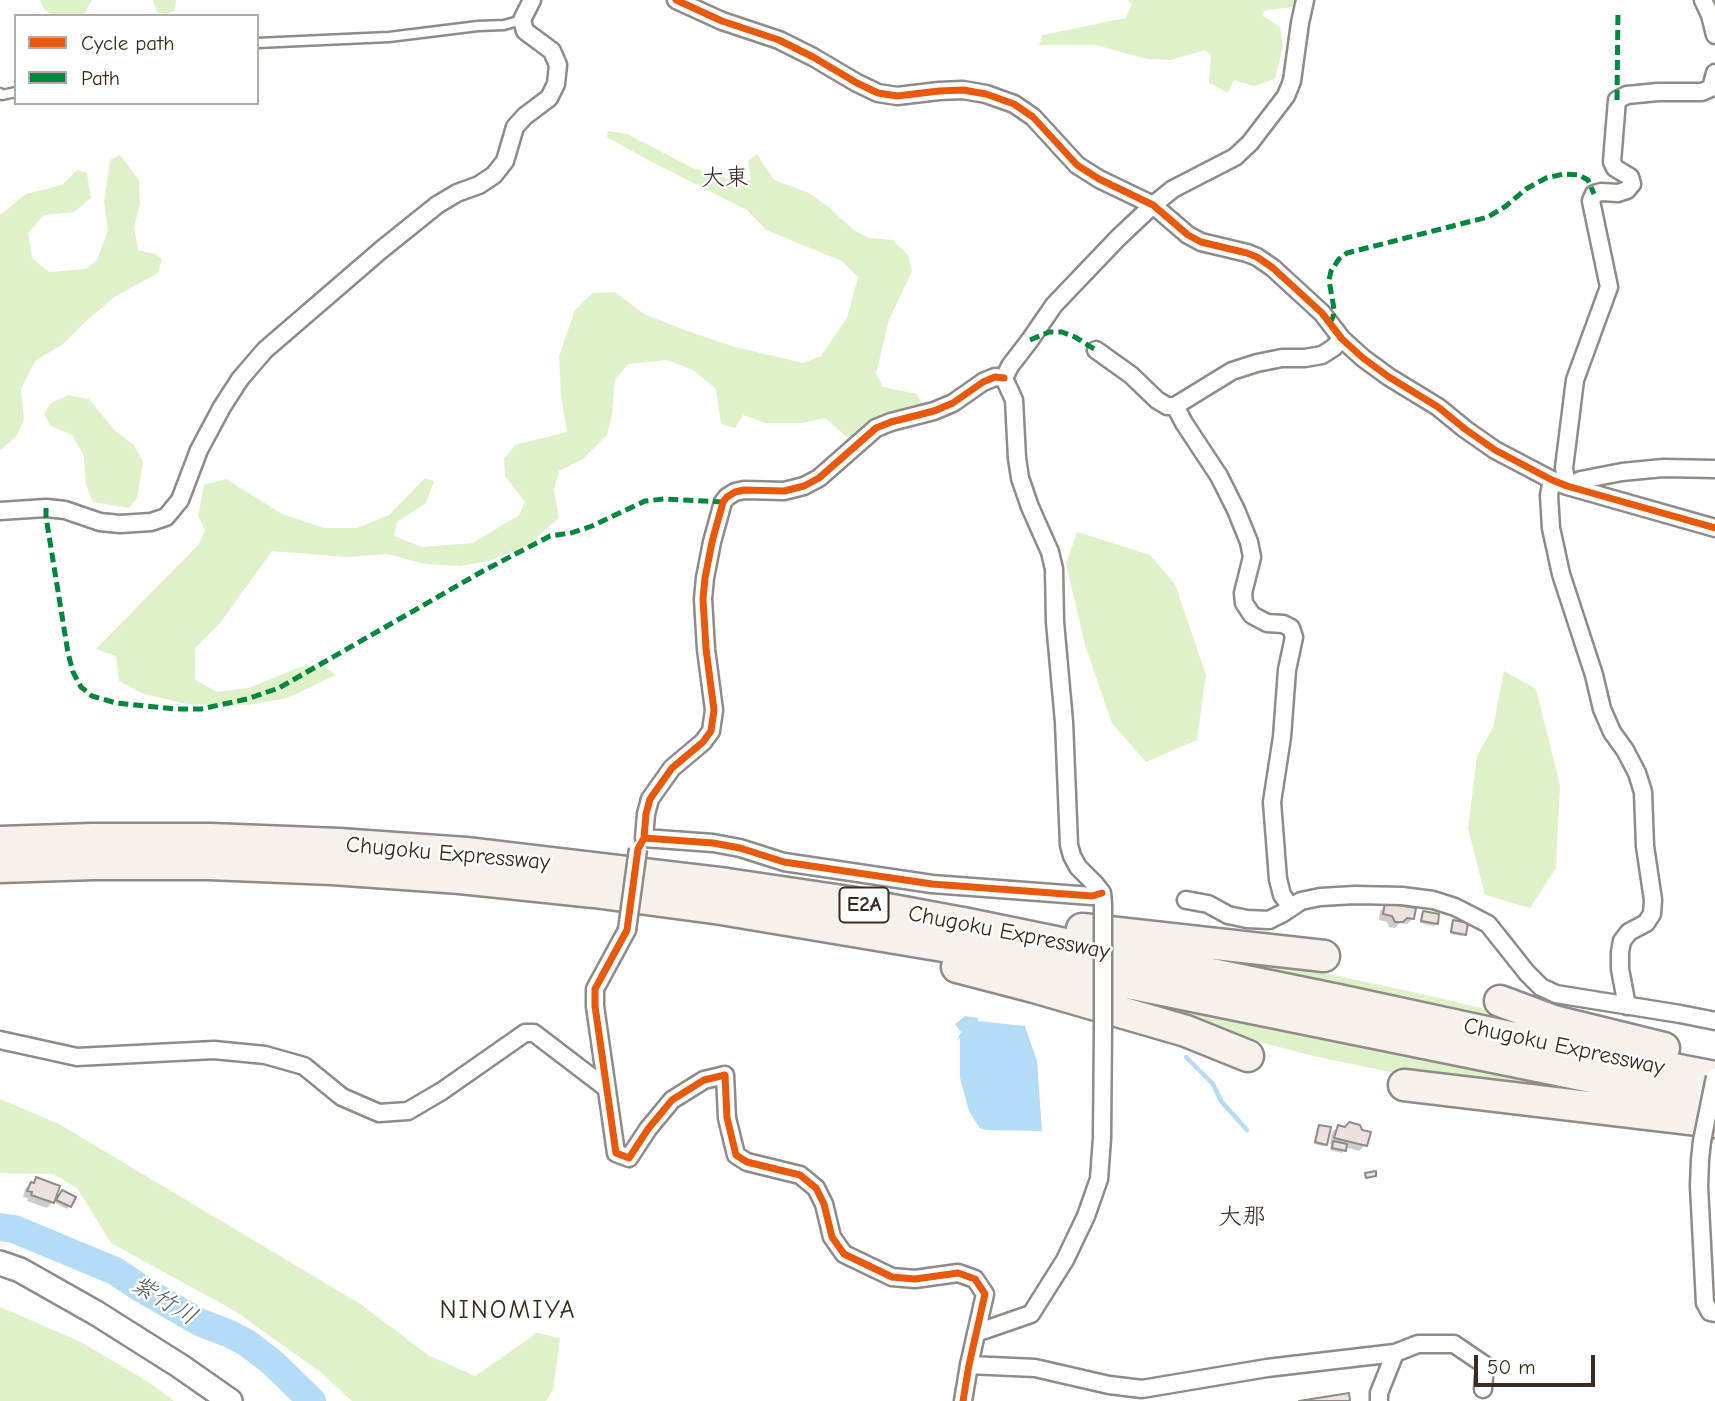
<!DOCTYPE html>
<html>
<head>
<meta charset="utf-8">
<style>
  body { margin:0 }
  #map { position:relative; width:1715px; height:1401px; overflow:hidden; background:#fff; font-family:"Comic Neue",sans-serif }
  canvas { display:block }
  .legend { position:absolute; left:14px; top:14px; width:245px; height:91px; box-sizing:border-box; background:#fff; border:2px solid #b1aaa5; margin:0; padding:9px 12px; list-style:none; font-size:21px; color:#3b2a1e }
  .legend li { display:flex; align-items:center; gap:14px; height:35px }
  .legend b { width:35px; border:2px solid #b1aaa5 }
  .scale { position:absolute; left:1474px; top:1355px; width:121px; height:32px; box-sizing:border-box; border:4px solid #3b2a1e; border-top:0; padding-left:9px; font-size:21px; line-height:24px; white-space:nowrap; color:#3b2a1e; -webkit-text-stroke:5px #fff; paint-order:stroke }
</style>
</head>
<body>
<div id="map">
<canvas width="1715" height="1401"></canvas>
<ul class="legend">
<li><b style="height:9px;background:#e8590c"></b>Cycle path</li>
<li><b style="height:9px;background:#00873e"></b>Path</li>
</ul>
<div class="scale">50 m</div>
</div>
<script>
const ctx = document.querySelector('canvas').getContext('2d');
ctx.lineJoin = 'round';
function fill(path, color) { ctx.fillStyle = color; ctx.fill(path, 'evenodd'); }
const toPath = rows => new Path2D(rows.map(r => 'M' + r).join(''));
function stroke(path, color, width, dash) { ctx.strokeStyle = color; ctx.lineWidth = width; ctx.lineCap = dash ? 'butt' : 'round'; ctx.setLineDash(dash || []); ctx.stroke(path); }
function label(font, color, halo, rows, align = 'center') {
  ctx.font = font + ' "Comic Neue","Klee One",sans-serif'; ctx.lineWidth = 5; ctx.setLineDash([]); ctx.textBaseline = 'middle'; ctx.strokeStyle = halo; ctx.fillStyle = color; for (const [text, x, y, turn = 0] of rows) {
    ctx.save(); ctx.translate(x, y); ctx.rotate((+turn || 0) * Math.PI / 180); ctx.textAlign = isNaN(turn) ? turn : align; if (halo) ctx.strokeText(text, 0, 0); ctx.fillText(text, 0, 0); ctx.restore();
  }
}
fill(toPath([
  [40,0,92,0,83,16,52,16,44,9],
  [153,0,176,0,175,10,166,15,157,12],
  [1127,0,1297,0,1294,7,1265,10,1262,15,1280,27,1283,46,1275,79,1254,86,1234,80,1228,93,1209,83,1211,55,1205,50,1171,60,1147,59,1096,45,1039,45,1043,35,1126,18,1132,4],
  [608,131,627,134,693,168,743,183,751,179,748,161,757,154,774,180,809,193,825,204,855,231,869,238,893,240,908,255,912,271,889,320,876,374,883,387,917,394,922,404,889,417,862,435,847,437,825,418,802,423,765,423,743,415,735,428,721,424,716,389,693,370,666,360,628,364,615,380,612,415,607,435,583,459,559,471,554,490,559,518,529,544,489,561,460,566,425,564,388,554,346,557,272,551,220,623,195,648,195,680,217,692,249,688,297,668,321,664,336,675,287,698,248,705,187,704,144,694,119,681,116,656,96,649,199,544,205,530,198,516,204,485,226,479,282,514,324,528,357,528,389,515,425,478,434,481,426,503,397,522,394,536,422,547,473,543,519,515,525,502,505,476,504,459,515,445,567,432,561,396,559,356,575,310,593,293,615,292,644,314,682,329,735,347,803,363,821,356,847,318,858,277,842,261,766,230,747,210,650,161,607,137],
  [120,155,139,180,140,204,134,227,138,250,155,254,162,259,158,273,114,297,83,324,63,344,35,361,21,389,24,419,16,437,0,450,0,215,26,194,62,185,77,170,87,173,91,198,74,212,44,215,28,233,32,258,49,272,86,269,97,260,108,230,104,202,110,160],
  [69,395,89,399,115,431,134,445,143,462,137,498,129,508,93,502,86,485,84,456,72,435,51,426,44,414,51,403],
  [1077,532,1150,555,1175,584,1206,675,1197,740,1146,762,1112,723,1085,645,1066,564],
  [1504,671,1536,689,1560,785,1556,868,1530,908,1485,895,1468,829,1477,756,1493,727],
  [1177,950,1269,961,1431,996,1601,1037,1543,1029],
  [1051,980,1622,1096,1410,1076,1318,1057,1197,1026],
  [0,1099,59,1124,362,1305,428,1355,475,1376,537,1333,560,1338,553,1390,546,1401,352,1401,323,1374,235,1311,111,1243,77,1188,53,1174,0,1173],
  [0,1307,81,1342,150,1383,174,1401,0,1401]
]), '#dff1c9');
fill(toPath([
  [965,1016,978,1018,978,1021,1025,1026,1037,1061,1042,1131,986,1130,980,1128,975,1121,969,1111,960,1078,960,1038,957,1040,961,1032,955,1024]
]), '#b4dcf7');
fill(toPath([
  [1386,905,1413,918,1407,924,1400,923,1395,928,1389,927,1387,922,1379,920,1380,911],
  [1423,913,1436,923,1434,926,1420,923,1421,915],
  [1454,922,1464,934,1462,936,1450,934,1451,924],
  [1319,1127,1326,1144,1323,1146,1314,1144,1317,1129],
  [1338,1127,1365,1145,1359,1151,1345,1147,1342,1153,1330,1150,1331,1144,1330,1144,1332,1132],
  [36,1179,52,1202,47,1208,27,1201,28,1198,23,1197,25,1189],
  [60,1194,69,1206,67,1209,55,1203]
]), '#0003');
stroke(toPath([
  [1186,1057,1213,1084,1221,1101,1247,1130]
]), '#b4dcf7', 4.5);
stroke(toPath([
  [0,1227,14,1229,115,1271,142,1289,199,1322,230,1334,247,1343,273,1363,312,1401]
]), '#b4dcf7', 28);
const building = toPath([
  [1385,903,1416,908,1414,919,1407,918,1403,922,1395,922,1392,916,1383,914,1385,903],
  [1423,911,1439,914,1438,924,1421,921,1423,911],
  [1453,920,1468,923,1466,935,1451,932,1453,920],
  [1349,1122,1360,1125,1362,1130,1371,1132,1367,1146,1334,1138,1338,1125,1345,1127,1349,1122],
  [1319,1125,1331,1127,1327,1145,1315,1142,1319,1125],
  [1333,1141,1347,1144,1346,1151,1332,1148,1333,1141],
  [1376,1171,1376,1176,1366,1178,1365,1173,1376,1171],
  [36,1177,60,1186,54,1203,31,1195,32,1192,27,1191,31,1182,34,1183,36,1177],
  [62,1190,76,1197,71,1207,56,1200,62,1190],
  [1349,1393,1350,1401,1299,1401,1349,1393]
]);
fill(building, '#ede1e0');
stroke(building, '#8e8b88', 2);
const service = toPath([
  [257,43,389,37,478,26,504,25,522,20],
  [0,93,2,95,16,92]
]);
const minor = toPath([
  [676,0,722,21,779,40,813,57,857,83,878,93,897,96,939,91,963,90,986,94,1014,104,1033,117,1077,165,1099,179,1153,205,1188,235,1201,242,1247,253,1257,257,1273,268,1322,313,1342,339,1363,358,1389,377,1438,407,1465,429,1495,450,1552,480,1567,486,1715,528],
  [1703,0,1710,15,1715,35],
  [1096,350,1131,375,1157,400,1167,406,1175,406,1232,371,1257,363,1282,358,1305,358,1322,355,1333,348,1342,339],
  [1004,378,995,377,983,382,953,403,934,411,891,422,876,428,819,478,804,486,784,491,744,490,735,492,727,497,723,502,712,542,705,578,703,599,706,649,714,710,711,731,703,742,672,768,650,799,646,814,644,838,713,843,740,848,784,862,932,884,1092,896,1102,893],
  [1004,378,1014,400,1017,458,1020,478,1030,507,1050,552,1054,569,1055,622,1064,722,1069,845,1072,856,1078,867,1095,884,1102,893,1103,903],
  [1004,378,1010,366,1030,340,1054,305,1118,238,1153,205,1173,189,1235,157,1250,143,1286,96,1292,81,1300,23,1305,0],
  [1175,406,1184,423,1219,476,1236,510,1249,542,1252,557,1243,593,1244,603,1252,615,1267,623,1283,624,1291,628,1294,637,1287,670,1282,737,1272,802,1278,879,1282,895,1291,907],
  [1552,480,1549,495,1551,528,1561,574,1594,675,1602,709,1612,732,1625,750,1637,773,1643,792,1645,846,1653,900,1652,914,1646,923,1629,932,1622,941,1620,952,1620,969,1627,1006],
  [1567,486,1564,468,1575,380,1609,287,1591,201,1594,194,1601,192,1618,193,1627,190,1632,184,1630,177,1615,168,1612,162,1617,100,1627,95,1658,92,1702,92,1711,88,1715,73],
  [1567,486,1581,480,1622,472,1663,468,1715,469],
  [0,511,46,508,65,510,100,522,120,524,151,522,166,517,180,500,199,450,222,407,240,379,265,350,381,250,437,205,457,193,479,185,494,175,505,161,515,127,525,116,549,98,556,84,558,65,552,51,525,31,522,20,532,0],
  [1186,900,1208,904,1228,915,1247,919,1269,920,1283,913,1301,901,1320,897,1355,895,1402,896,1433,900,1455,907,1488,924,1527,973,1541,987,1556,994,1680,1014,1715,1021],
  [627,930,595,989,595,1006,616,1153,629,1158,648,1129,672,1100,704,1080,725,1075,727,1118,736,1155,747,1162,800,1175,816,1188,824,1204,832,1237,844,1254,892,1277,915,1279,958,1273,975,1279,985,1294,969,1365,963,1401],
  [0,1040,77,1057,214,1050,265,1055,304,1066,342,1097,379,1113,408,1111,442,1091,525,1033,534,1033,606,1088],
  [1702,1141,1700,1160,1699,1186,1705,1303,1710,1312,1715,1313],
  [976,1333,1031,1314,1065,1260,1086,1216,1099,1179,1102,1138,1103,1029],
  [969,1365,1035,1368,1109,1385,1142,1389,1267,1368,1395,1353],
  [1379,1401,1379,1393,1395,1353,1418,1344,1454,1344,1485,1365,1483,1389]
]);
const secondary = toPath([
  [0,1263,20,1270,96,1313,180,1366,230,1401]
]);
const motorway = toPath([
  [0,842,92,839,211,839,339,844,466,853,727,884,849,902,968,924,1338,1000,1514,1038,1715,1077],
  [0,867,93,864,209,864,332,869,460,878,594,892,721,909,961,949,1715,1102],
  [1082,929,1324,956],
  [957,967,1034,987,1186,1031,1248,1056],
  [1500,1001,1554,1021,1664,1048],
  [1404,1085,1715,1122]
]);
stroke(service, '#8e8b88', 13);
stroke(minor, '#8e8b88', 21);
stroke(secondary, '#8e8b88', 28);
stroke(motorway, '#8e8b88', 35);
stroke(service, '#fff', 8);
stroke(minor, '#fff', 16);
stroke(secondary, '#fff', 23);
stroke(motorway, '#f6f1eb', 30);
const minorBridge = toPath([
  [1103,904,1103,1029],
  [627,930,638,849],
  [1702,1141,1715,1077]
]);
stroke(minorBridge, '#8e8b88', 21, []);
stroke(minorBridge, '#fff', 16);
stroke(toPath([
  [1617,100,1618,10],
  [1330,323,1333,317,1334,309,1329,280,1331,271,1339,259,1347,253,1488,217,1506,206,1526,189,1546,178,1564,174,1579,175,1588,180,1594,194],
  [1030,340,1049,332,1062,332,1075,337,1096,350],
  [46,508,46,517,68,653,73,672,81,687,92,696,116,703,176,709,201,709,247,699,279,688,483,571,550,536,571,533,592,526,645,501,664,499,723,502]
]), '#00873e', 5, [10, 5]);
stroke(toPath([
  [676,0,722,21,779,40,813,57,857,83,878,93,897,96,939,91,963,90,986,94,1014,104,1033,117,1077,165,1099,179,1153,205,1188,235,1201,242,1247,253,1257,257,1273,268,1322,313,1342,339,1363,358,1389,377,1438,407,1465,429,1495,450,1552,480,1567,486,1715,528],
  [1004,378,995,377,983,382,953,403,934,411,891,422,876,428,819,478,804,486,784,491,744,490,735,492,727,497,723,502,712,542,705,578,703,599,706,649,714,710,711,731,703,742,672,768,650,799,646,814,644,838,713,843,740,848,784,862,932,884,1092,896,1102,893],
  [644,838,638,849,627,930,595,989,595,1006,616,1153,629,1158,648,1129,672,1100,704,1080,725,1075,727,1118,736,1155,747,1162,800,1175,816,1188,824,1204,832,1237,844,1254,892,1277,915,1279,958,1273,975,1279,985,1294,969,1365,963,1401]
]), '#e8590c', 7);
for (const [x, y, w] of [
  [864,905,49]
]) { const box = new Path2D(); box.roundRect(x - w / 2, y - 17.5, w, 35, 5); ctx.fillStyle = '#fff'; ctx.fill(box); stroke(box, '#3b2a1e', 2); }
label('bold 21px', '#3b2a1e', null, [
  ["E2A",864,905]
]);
label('23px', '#3b2a1e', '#fff', [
  ["Chugoku Expressway",448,854,5],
  ["Chugoku Expressway",1009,933,11],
  ["Chugoku Expressway",1564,1047,12]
]);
label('24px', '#3b2a1e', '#fff', [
  ["大東",725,178],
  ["大那",1242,1217]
]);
label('italic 24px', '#565b5e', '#fff', [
  ["紫竹川",164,1301,31]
]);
ctx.letterSpacing = '2px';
label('26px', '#3b2a1e', '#fff', [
  ["NINOMIYA",508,1311]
]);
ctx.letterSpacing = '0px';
</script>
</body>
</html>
